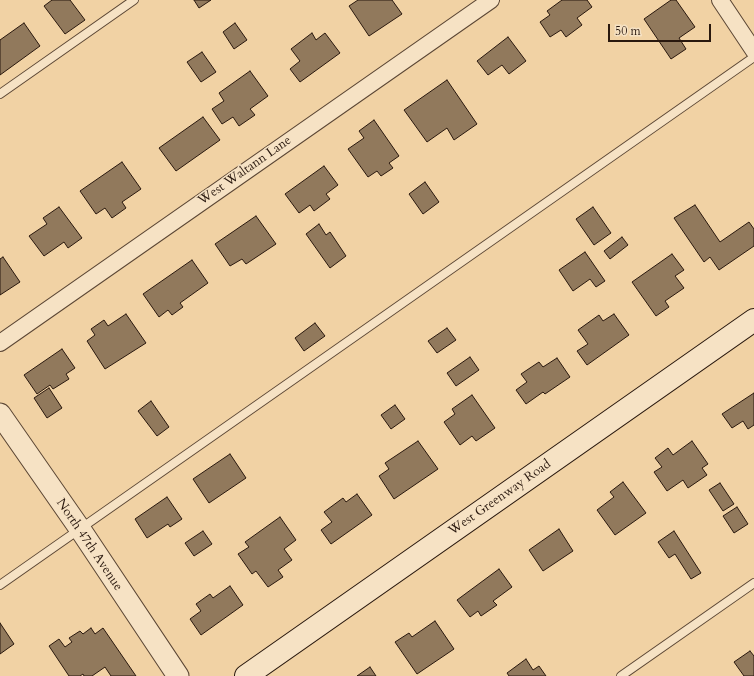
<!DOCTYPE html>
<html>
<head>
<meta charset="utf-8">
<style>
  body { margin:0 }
  #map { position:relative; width:754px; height:676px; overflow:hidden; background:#f1d2a4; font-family:Cardo,serif }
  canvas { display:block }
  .scale { position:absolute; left:608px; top:24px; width:103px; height:18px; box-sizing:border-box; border:2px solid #29180e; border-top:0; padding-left:5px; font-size:12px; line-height:14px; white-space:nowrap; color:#29180e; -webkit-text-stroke:3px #f6e2c4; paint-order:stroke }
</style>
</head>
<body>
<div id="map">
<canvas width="754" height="676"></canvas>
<div class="scale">50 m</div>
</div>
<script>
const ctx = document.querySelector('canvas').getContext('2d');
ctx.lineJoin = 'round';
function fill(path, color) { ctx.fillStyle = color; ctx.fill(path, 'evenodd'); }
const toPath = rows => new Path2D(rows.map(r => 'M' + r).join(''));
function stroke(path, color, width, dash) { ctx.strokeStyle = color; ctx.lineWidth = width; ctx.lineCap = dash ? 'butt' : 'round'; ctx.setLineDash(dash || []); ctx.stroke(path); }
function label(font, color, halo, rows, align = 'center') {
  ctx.font = font + ' Cardo,serif'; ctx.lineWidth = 3; ctx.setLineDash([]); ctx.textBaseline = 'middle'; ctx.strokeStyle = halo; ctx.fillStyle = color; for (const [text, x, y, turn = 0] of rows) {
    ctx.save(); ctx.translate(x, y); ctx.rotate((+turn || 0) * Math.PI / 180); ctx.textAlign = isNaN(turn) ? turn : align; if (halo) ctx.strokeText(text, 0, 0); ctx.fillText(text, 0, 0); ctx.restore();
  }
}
const building = toPath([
  [52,0,70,0,85,20,65,34,44,6,52,0],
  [194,0,211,0,199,8,194,0],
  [358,0,392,0,402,14,369,36,349,6,358,0],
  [562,0,587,0,592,7,577,18,582,25,566,37,561,30,550,37,540,22,550,15,547,11,562,0],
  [671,0,676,0,695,27,679,38,686,49,671,59,644,19,671,0],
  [24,23,40,46,0,75,0,40,24,23],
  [235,23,247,40,234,49,223,32,235,23],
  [312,33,316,40,325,33,340,53,300,82,290,69,300,61,291,49,312,33],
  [508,37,526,61,509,74,502,65,488,75,477,61,508,37],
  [202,52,216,72,201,82,187,62,202,52],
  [250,71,268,96,250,109,255,115,239,126,233,117,222,124,212,109,224,101,219,93,250,71],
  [447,80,477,124,454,140,447,128,427,142,404,110,447,80],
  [203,117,220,140,176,171,159,148,203,117],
  [374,120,399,156,389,163,393,168,381,176,377,171,368,177,348,149,364,138,359,131,374,120],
  [122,162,141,189,122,202,126,208,112,218,105,208,96,214,80,191,122,162],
  [324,166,338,185,326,194,330,199,314,211,310,205,299,213,285,194,324,166],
  [425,182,439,202,423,214,409,194,425,182],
  [695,205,720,242,749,222,754,229,754,246,719,270,710,257,704,262,674,218,695,205],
  [59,207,82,238,68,248,64,242,44,256,29,236,47,224,43,218,59,207],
  [593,207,611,233,594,245,576,219,593,207],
  [256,216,276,244,246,264,242,259,230,266,215,244,256,216],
  [319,224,326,235,330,232,346,256,330,268,306,234,319,224],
  [622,237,628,245,610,259,604,251,622,237],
  [585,252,605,281,596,287,590,279,573,291,559,270,585,252],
  [672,254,684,270,675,276,684,288,665,301,669,307,656,316,632,282,672,254],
  [3,257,20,282,0,295,0,259,3,257],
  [192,260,208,283,180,303,183,307,172,315,168,310,159,317,143,294,192,260],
  [126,314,146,343,105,369,87,341,95,335,91,329,104,320,108,326,126,314],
  [614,314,629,335,587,365,577,351,588,344,578,330,599,315,603,321,614,314],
  [315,323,325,336,304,351,295,338,315,323],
  [447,328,456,340,437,353,428,341,447,328],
  [62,349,75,368,66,374,69,379,53,389,50,385,37,394,24,375,62,349],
  [470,357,479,370,456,386,447,373,470,357],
  [557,358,570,377,545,394,543,392,526,404,516,390,527,382,521,374,539,362,543,367,557,358],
  [49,388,62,408,47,418,34,398,49,388],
  [754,393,754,425,748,429,743,421,732,428,722,414,754,393],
  [472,395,495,428,476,441,472,436,460,445,444,422,455,414,452,409,472,395],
  [151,401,169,427,157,436,138,411,151,401],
  [395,405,405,419,391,429,381,415,395,405],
  [418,441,438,469,394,499,379,476,389,469,385,463,418,441],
  [692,441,708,464,702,468,707,475,688,488,683,480,667,491,654,472,662,467,655,458,668,448,673,455,692,441],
  [230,454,246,478,209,503,193,479,230,454],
  [623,482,646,513,615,535,597,510,614,497,610,492,623,482],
  [720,483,734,504,723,511,709,490,720,483],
  [357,494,372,515,331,544,321,530,332,522,324,512,343,498,346,502,357,494],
  [167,497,182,519,170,527,168,524,147,538,135,519,167,497],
  [737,507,748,524,734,533,723,516,737,507],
  [280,517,296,540,284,549,292,560,278,570,283,577,268,587,256,571,252,574,238,554,249,547,245,542,280,517],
  [559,529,573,551,543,571,529,550,559,529],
  [203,531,212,544,194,556,185,543,203,531],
  [674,531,701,573,691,579,675,554,669,558,658,542,674,531],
  [499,569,512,587,493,601,497,605,481,616,478,611,470,617,457,600,499,569],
  [230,586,243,605,201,635,190,619,201,611,196,604,210,594,213,598,230,586],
  [435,621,454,649,417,674,395,642,409,633,412,637,435,621],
  [0,623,14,644,0,654,0,623],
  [91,628,95,634,103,628,136,676,111,676,105,667,92,676,84,676,83,674,80,676,69,676,49,646,59,639,65,647,72,642,69,638,80,631,83,634,91,628],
  [750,651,754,656,754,676,744,676,734,662,750,651],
  [526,659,533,670,539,666,546,676,509,676,507,673,526,659],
  [370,667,376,676,357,676,370,667]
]);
fill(building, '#91795c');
stroke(building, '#29180e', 1);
const service = toPath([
  [0,94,134,0],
  [0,585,754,57],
  [621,676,754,583]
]);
const minor = toPath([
  [720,0,754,51],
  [0,343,491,0]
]);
const tertiary = toPath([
  [0,414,80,529,178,676]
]);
const secondary = toPath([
  [246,676,754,320]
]);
stroke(service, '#5b4634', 10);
stroke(minor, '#5b4634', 18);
stroke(tertiary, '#5b4634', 23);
stroke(secondary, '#29180e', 24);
stroke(service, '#f6e2c4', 8);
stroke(minor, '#f6e2c4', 16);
stroke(tertiary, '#f6e2c4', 21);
stroke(secondary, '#f6e2c4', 22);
label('13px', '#29180e', '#f6e2c4', [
  ["West Waltann Lane",245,171,-35],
  ["West Greenway Road",500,498,-35],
  ["North 47th Avenue",89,545,56]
]);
</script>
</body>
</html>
